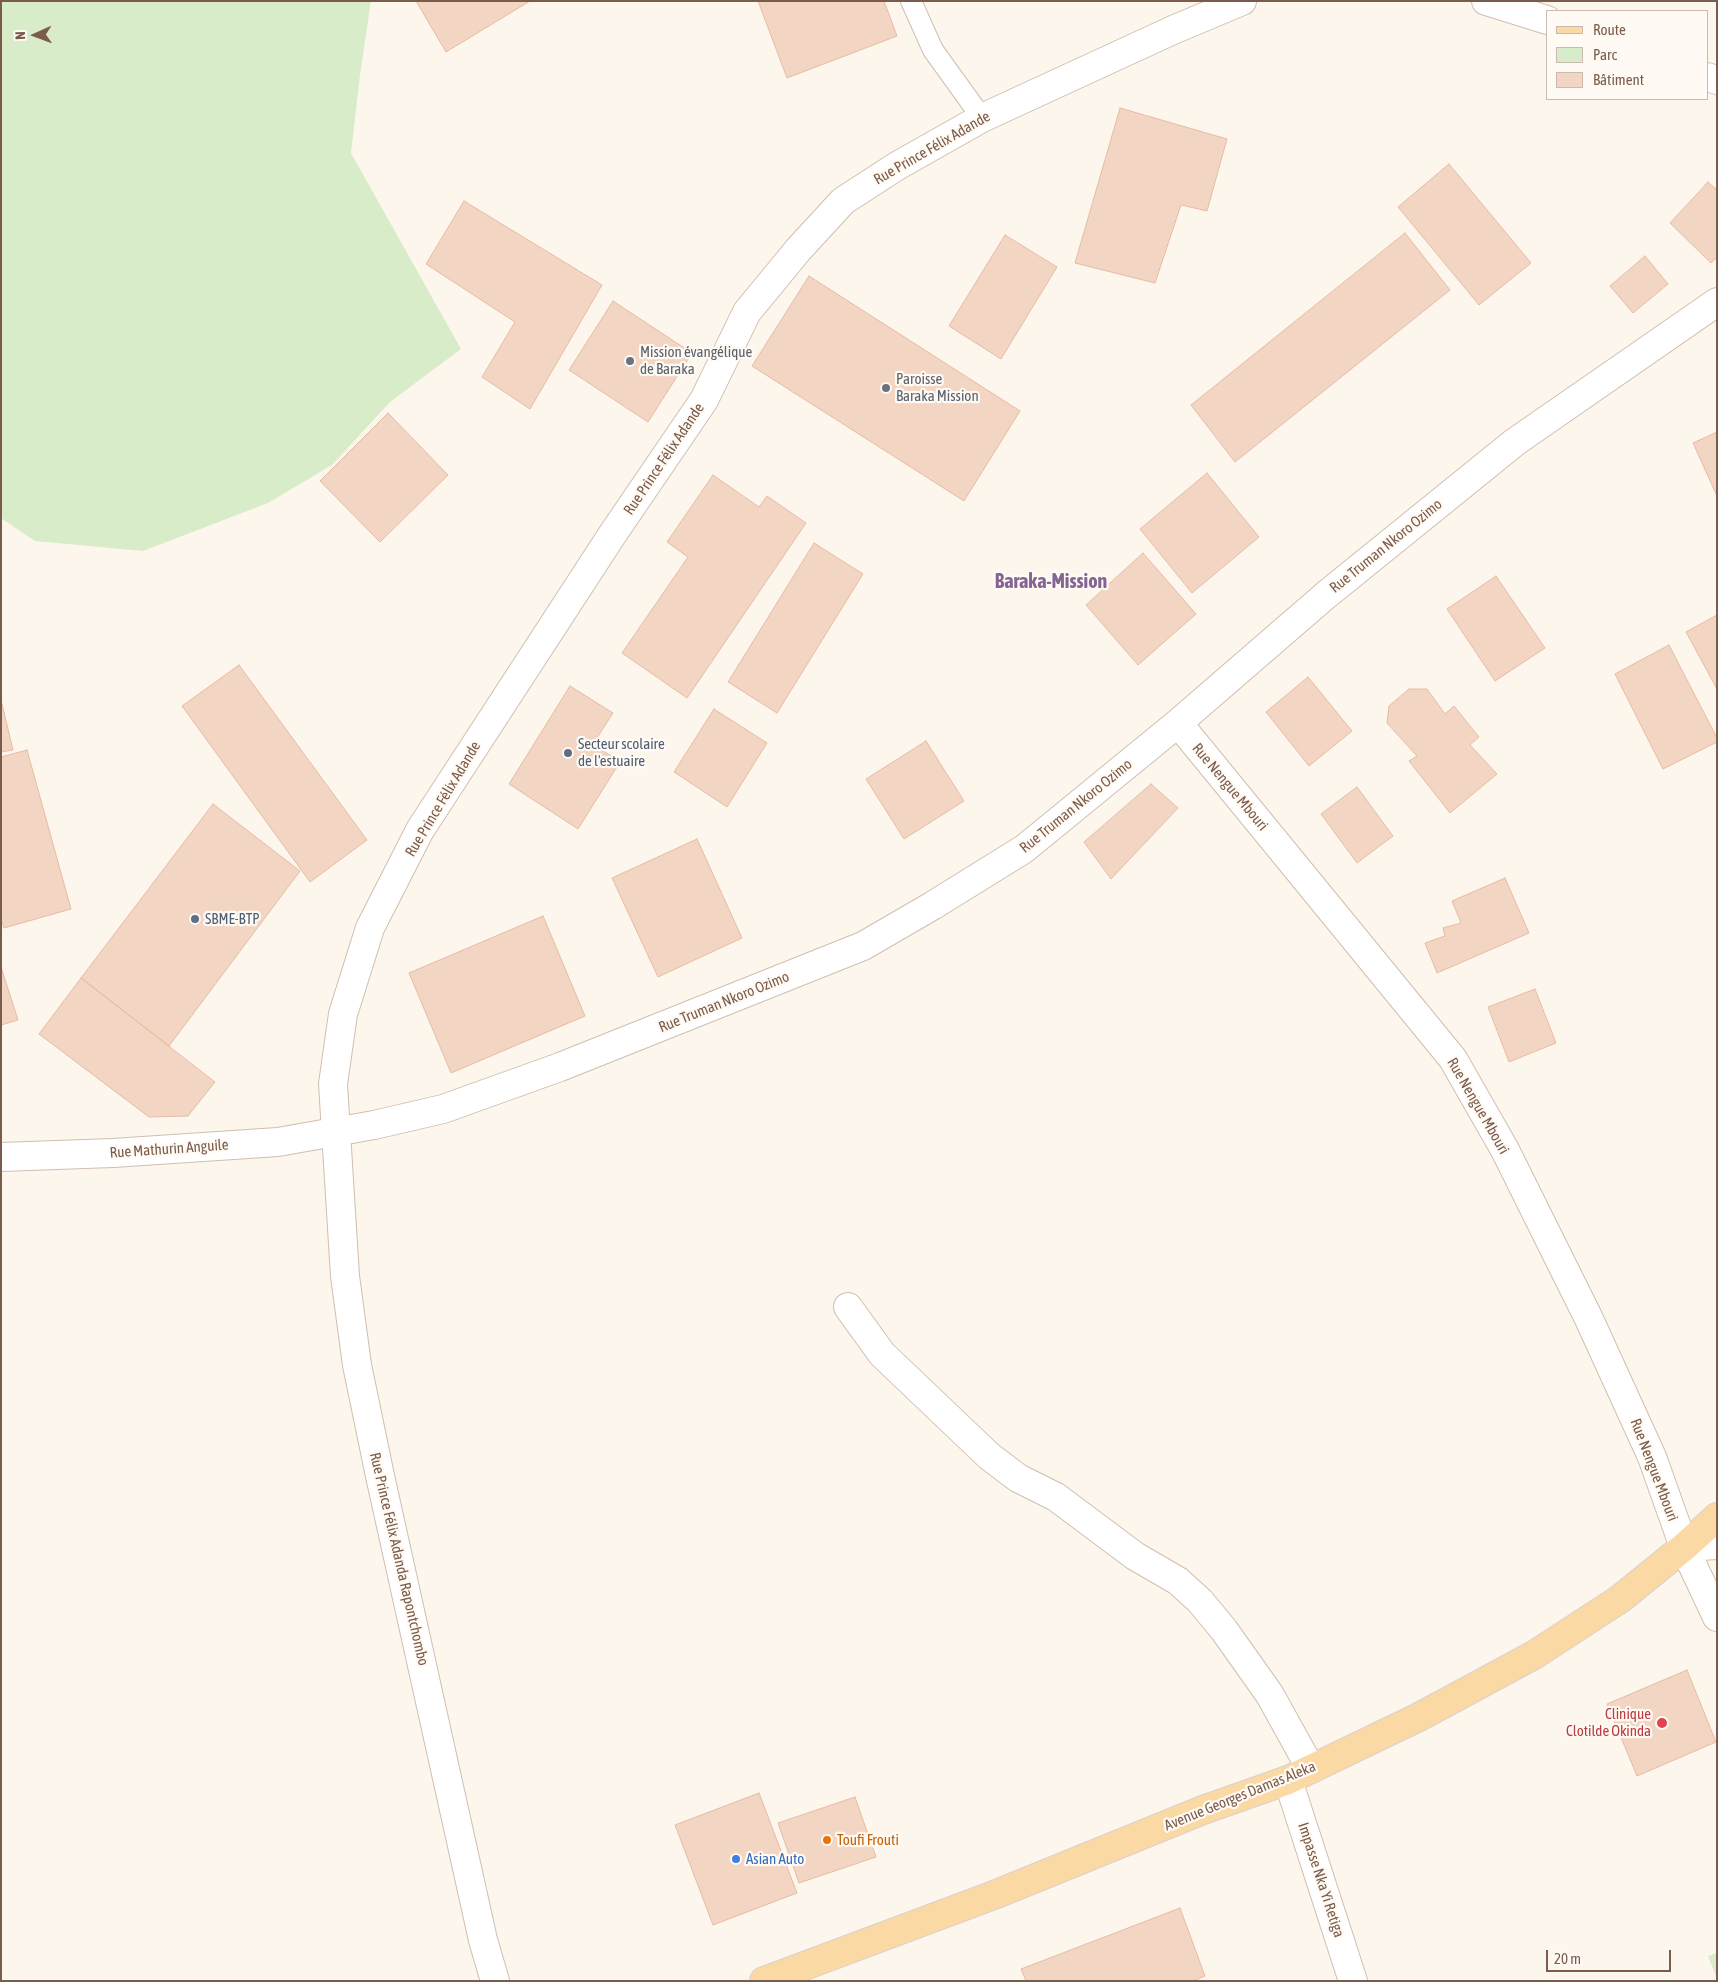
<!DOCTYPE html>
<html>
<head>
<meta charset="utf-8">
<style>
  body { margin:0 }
  #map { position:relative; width:1718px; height:1982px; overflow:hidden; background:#fdf6ec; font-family:"Asap Condensed",sans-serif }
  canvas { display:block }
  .frame { position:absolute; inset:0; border:2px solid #7a5c4d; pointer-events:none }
  .legend { position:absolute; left:1546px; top:10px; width:162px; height:90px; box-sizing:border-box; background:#fffaf3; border:1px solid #cabbb1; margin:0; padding:6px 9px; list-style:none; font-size:15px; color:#7a5c4d }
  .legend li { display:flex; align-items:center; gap:10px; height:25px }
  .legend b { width:25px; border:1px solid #cabbb1 }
  .north { position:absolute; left:10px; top:10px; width:50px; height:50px; -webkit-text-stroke:4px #fffaf3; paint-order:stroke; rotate:268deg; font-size:14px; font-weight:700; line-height:20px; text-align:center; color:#7a5c4d }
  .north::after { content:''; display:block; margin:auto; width:18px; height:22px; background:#7a5c4d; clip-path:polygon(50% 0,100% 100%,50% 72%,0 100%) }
  .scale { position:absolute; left:1546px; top:1950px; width:125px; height:22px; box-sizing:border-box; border:2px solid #7a5c4d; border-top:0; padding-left:6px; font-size:15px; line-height:18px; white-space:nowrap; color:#7a5c4d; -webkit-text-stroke:4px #fffaf3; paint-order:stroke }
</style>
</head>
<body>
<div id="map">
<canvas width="1718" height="1982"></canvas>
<div class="frame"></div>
<ul class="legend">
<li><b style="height:6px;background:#fbd9a5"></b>Route</li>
<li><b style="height:14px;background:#d8ecc9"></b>Parc</li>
<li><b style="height:14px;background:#f3d5c3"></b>Bâtiment</li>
</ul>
<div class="north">N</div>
<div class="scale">20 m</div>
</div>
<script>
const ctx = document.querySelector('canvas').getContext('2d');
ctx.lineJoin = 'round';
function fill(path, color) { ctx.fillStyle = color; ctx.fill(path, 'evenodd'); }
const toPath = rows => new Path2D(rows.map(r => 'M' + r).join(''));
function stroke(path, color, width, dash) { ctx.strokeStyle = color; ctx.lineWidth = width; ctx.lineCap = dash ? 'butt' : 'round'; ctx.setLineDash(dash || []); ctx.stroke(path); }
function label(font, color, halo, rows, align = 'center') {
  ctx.font = font + ' "Asap Condensed",sans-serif'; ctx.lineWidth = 4.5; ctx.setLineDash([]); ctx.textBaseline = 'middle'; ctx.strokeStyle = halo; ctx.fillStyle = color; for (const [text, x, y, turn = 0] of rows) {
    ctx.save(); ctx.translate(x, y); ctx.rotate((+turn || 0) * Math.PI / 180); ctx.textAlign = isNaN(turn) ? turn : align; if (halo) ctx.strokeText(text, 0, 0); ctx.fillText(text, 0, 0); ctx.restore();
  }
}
fill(toPath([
  [1,1,371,1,360,75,351,153,461,349,390,402,332,465,268,503,143,551,35,541,1,518],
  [1717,1953,1717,1979,1708,1956]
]), '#d8ecc9');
const building = toPath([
  [416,1,530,1,446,52,416,1],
  [758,1,884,1,897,36,787,78,758,1],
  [1120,108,1227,139,1207,211,1181,205,1155,283,1075,263,1120,108],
  [1449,164,1531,263,1479,305,1398,207,1449,164],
  [1708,182,1717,190,1717,257,1711,263,1670,223,1708,182],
  [464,201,602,285,530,409,482,377,515,322,426,264,464,201],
  [1405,233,1450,290,1235,462,1191,405,1405,233],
  [1005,235,1057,267,1001,359,949,326,1005,235],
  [1645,256,1668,284,1633,313,1610,286,1645,256],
  [809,276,1020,411,964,501,752,366,809,276],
  [613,301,692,353,648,422,569,370,613,301],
  [388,413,448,475,380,542,320,481,388,413],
  [1717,432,1717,496,1693,443,1717,432],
  [1207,473,1259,537,1192,593,1140,529,1207,473],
  [713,475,759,507,767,496,806,523,687,698,622,653,688,557,667,542,713,475],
  [814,543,863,574,777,713,728,682,814,543],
  [1143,553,1196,614,1138,665,1086,605,1143,553],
  [1496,576,1545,648,1495,681,1447,609,1496,576],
  [1717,615,1717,689,1686,632,1717,615],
  [1669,645,1717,738,1717,742,1663,769,1615,674,1669,645],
  [239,665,367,840,310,882,182,706,239,665],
  [1308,677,1352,731,1309,766,1266,712,1308,677],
  [570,686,613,713,593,744,620,762,578,829,509,784,570,686],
  [1409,689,1427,689,1445,714,1454,706,1479,737,1470,745,1497,774,1450,813,1409,761,1417,756,1387,723,1389,706,1409,689],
  [1,700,13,750,1,752,1,700],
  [714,709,767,743,727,807,674,772,714,709],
  [926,741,964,801,904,839,866,779,926,741],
  [27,750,71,909,4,928,1,919,1,757,27,750],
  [1151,784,1178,808,1111,879,1084,842,1151,784],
  [1357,787,1393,836,1357,863,1321,814,1357,787],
  [213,804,300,871,169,1046,81,978,213,804],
  [697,839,742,938,658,977,612,878,697,839],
  [1505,878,1529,933,1437,973,1425,943,1445,936,1443,928,1461,923,1452,901,1505,878],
  [543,916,585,1016,451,1073,409,973,543,916],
  [1,967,18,1020,1,1025,1,967],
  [81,978,215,1082,188,1116,149,1117,39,1034,81,978],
  [1535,989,1556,1043,1509,1062,1488,1007,1535,989],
  [1687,1670,1716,1742,1637,1776,1607,1704,1687,1670],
  [759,1793,797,1893,713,1925,675,1825,759,1793],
  [855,1797,876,1857,799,1883,778,1823,855,1797],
  [1180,1908,1205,1976,1193,1981,1026,1981,1021,1969,1180,1908]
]);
fill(building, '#f3d5c3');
stroke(building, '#e6bba3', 1);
const service = toPath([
  [911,1,933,50,982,118]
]);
const minor = toPath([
  [1486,1,1547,20],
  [1707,77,1717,80],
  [1178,723,1453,1059,1505,1150,1589,1319,1652,1457,1684,1547,1717,1617],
  [1,1157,113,1153,278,1142,374,1125,443,1109,560,1067,863,946,932,906,1024,849,1178,723,1326,595,1515,442,1717,302],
  [848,1307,882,1354,989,1456,1018,1478,1056,1497,1135,1556,1178,1581,1200,1601,1224,1630,1270,1695,1311,1769],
  [1684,1547,1717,1545],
  [1288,1780,1353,1981],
  [495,1981,483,1940,380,1476,357,1365,345,1276,333,1084,343,1014,370,928,420,830,612,535,704,400,747,312,798,250,843,201,897,166,982,118,1173,30,1242,1]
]);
const primary = toPath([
  [764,1981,994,1895,1203,1810,1288,1780,1419,1717,1534,1655,1620,1599,1684,1547,1717,1517]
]);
stroke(service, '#d1beb0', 22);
stroke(minor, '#d1beb0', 30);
stroke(primary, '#dad1cd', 30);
stroke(service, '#fff', 20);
stroke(minor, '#fff', 28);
stroke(primary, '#fbd9a5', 28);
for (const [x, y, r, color] of [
  [630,361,5,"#6b7280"],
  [886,388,5,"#6b7280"],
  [568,753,5,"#5c6f8a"],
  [195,919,5,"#5c6f8a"],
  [1662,1723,6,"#e0444e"],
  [827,1840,5,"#e8710a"],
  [736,1859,5,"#3f7fe0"]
]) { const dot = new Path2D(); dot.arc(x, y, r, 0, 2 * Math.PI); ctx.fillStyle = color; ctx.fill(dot); stroke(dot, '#fffaf3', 2); }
label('15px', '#7a5c4d', '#fffaf3', [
  ["Rue Prince Félix Adande",932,148,-30],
  ["Rue Prince Félix Adande",664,459,-56],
  ["Rue Truman Nkoro Ozimo",1386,546,-39],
  ["Rue Nengue Mbouri",1230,787,50],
  ["Rue Prince Félix Adande",443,799,-59],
  ["Rue Truman Nkoro Ozimo",1076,806,-39],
  ["Rue Truman Nkoro Ozimo",724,1002,-22],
  ["Rue Nengue Mbouri",1478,1106,60],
  ["Rue Mathurin Anguile",169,1149,-4],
  ["Rue Nengue Mbouri",1654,1470,69],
  ["Rue Prince Félix Adanda Rapontchombo",399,1559,77],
  ["Avenue Georges Damas Aleka",1240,1796,-22],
  ["Impasse Nka Yi Retiga",1321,1880,72]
]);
label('15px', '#5b616d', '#fffaf3', [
  ["Mission évangélique",640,352],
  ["de Baraka",640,369],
  ["Paroisse",896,379],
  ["Baraka Mission",896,396]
], 'left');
label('15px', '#4e5e75', '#fffaf3', [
  ["Secteur scolaire",578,744],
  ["de l'estuaire",578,761],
  ["SBME-BTP",205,919]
], 'left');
label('15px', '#be3a42', '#fffaf3', [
  ["Clinique",1651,1714],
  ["Clotilde Okinda",1651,1731]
], 'right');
label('15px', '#c56008', '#fffaf3', [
  ["Toufi Frouti",837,1840]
], 'left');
label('15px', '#366cbe', '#fffaf3', [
  ["Asian Auto",746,1859]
], 'left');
label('bold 20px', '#846695', '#fffaf3', [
  ["Baraka-Mission",1051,582]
]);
</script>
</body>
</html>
